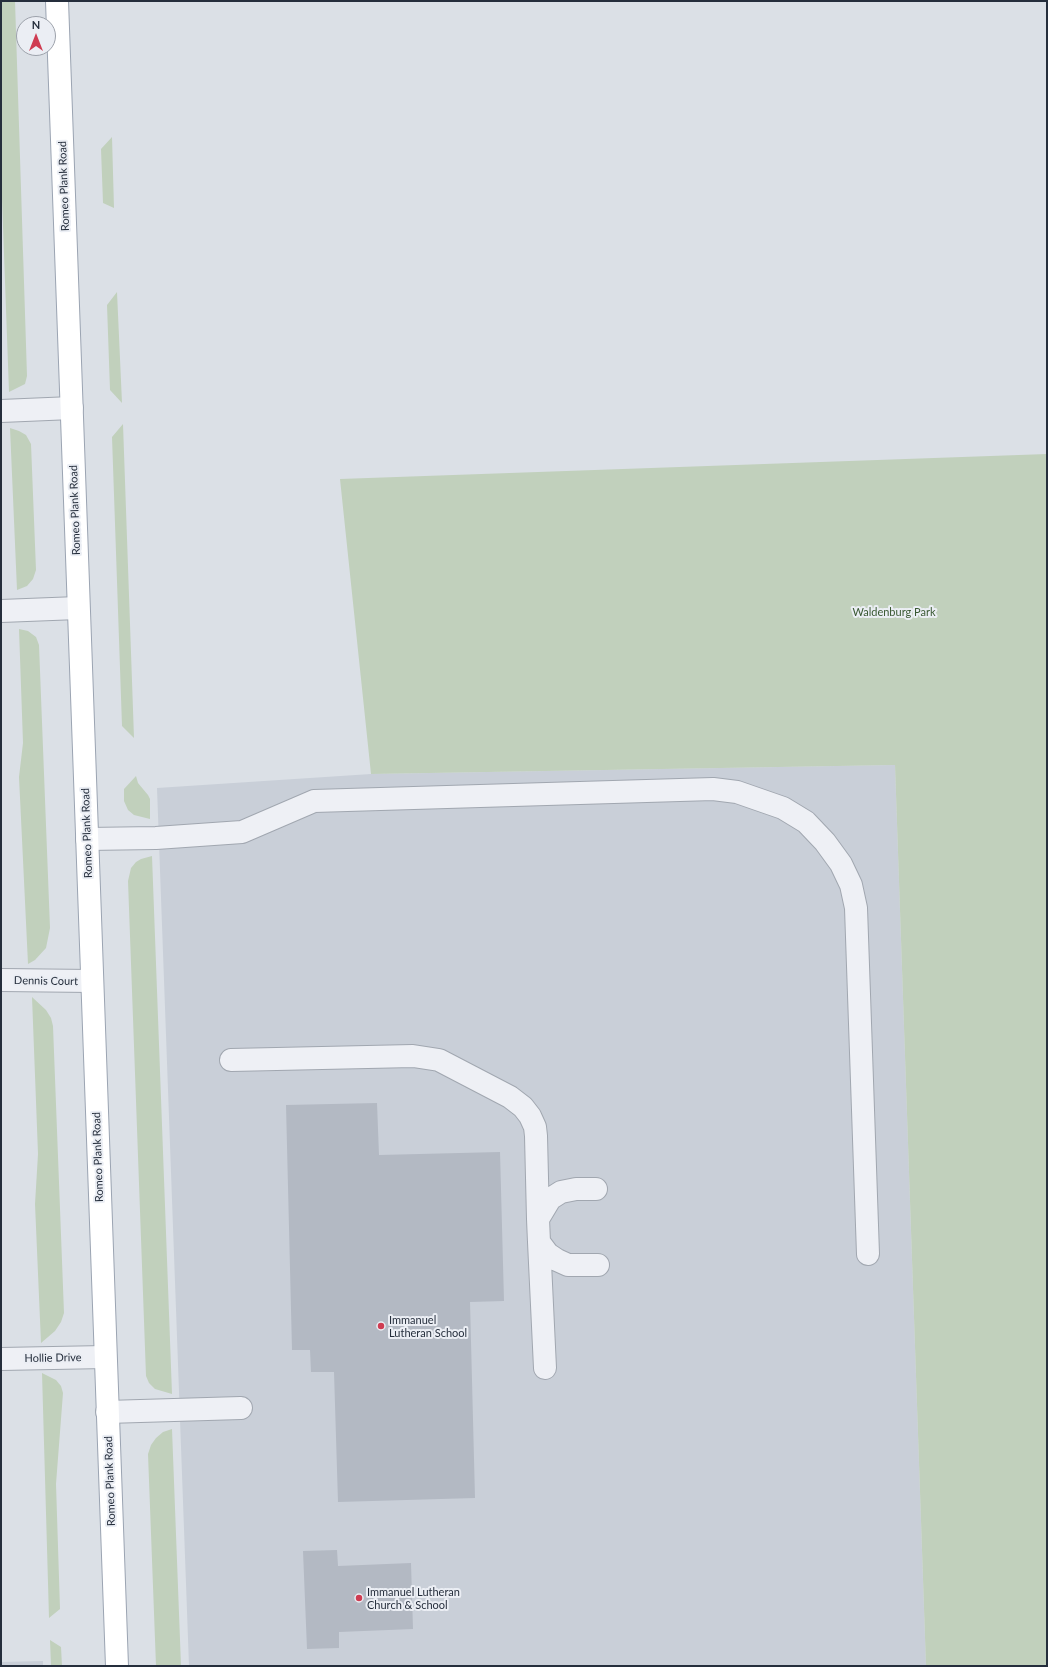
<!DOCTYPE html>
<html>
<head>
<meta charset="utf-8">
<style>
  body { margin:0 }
  #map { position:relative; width:1048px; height:1667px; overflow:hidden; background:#dbe0e6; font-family:Lato,sans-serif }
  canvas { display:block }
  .frame { position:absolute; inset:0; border:2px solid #252e3c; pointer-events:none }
  .north { position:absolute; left:16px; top:16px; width:40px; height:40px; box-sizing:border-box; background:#ebeef4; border:1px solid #9ca1aa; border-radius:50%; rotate:0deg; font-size:11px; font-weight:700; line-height:16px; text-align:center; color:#252e3c }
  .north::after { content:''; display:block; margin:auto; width:14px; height:18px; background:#cf3c52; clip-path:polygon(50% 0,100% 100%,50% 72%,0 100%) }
</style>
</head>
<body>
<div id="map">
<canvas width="1048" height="1667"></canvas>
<div class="frame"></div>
<div class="north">N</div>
</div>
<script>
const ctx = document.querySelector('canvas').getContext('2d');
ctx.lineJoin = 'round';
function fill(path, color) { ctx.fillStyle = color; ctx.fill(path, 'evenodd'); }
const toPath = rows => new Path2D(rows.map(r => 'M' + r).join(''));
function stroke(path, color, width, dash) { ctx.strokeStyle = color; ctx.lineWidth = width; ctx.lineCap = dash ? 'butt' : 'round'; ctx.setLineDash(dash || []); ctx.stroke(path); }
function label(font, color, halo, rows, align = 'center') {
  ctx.font = font + ' Lato,sans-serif'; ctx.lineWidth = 4; ctx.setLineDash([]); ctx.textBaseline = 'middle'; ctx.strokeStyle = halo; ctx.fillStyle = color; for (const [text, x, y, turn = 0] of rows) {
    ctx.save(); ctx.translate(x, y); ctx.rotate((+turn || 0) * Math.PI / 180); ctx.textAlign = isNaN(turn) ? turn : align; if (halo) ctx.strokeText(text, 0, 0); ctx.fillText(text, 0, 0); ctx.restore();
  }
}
fill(toPath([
  [895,765,926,1666,189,1666,157,788,371,774],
  [43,1661,43,1666,1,1666,1,1662]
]), '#c9cfd8');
fill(toPath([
  [1,1,15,1,27,376,25,384,9,392,1,171],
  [112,137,114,208,103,203,101,149],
  [117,292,122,403,110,390,107,305],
  [123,424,134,738,122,726,112,437],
  [10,428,19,431,26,435,31,444,36,570,33,579,27,586,17,590],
  [1047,454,1047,1666,926,1666,895,765,371,774,340,479],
  [19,629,28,631,36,637,39,645,50,928,46,948,35,960,28,964,19,777,23,743],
  [136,776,138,783,148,795,150,799,150,819,134,815,128,810,124,801,124,789],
  [152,856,172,1394,155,1389,149,1383,146,1376,128,881,131,868,136,862,141,859],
  [32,997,46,1010,51,1018,53,1026,64,1313,61,1322,55,1331,41,1343,35,1204,38,1154],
  [42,1373,56,1380,61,1386,63,1393,56,1484,60,1609,49,1618],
  [172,1429,181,1666,156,1666,148,1454,151,1445,156,1438,163,1432],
  [50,1640,61,1647,62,1666,51,1666]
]), '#c1d0bc');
fill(toPath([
  [377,1103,379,1155,500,1152,504,1301,470,1302,475,1498,338,1502,334,1372,311,1372,310,1350,292,1350,286,1105],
  [337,1550,338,1566,411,1563,413,1629,339,1632,339,1648,307,1649,303,1551]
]), '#b3b9c3');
const minor = toPath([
  [1,411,72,408],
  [1,611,78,608],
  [87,839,156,838,242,832,314,801,713,789,737,792,783,808,806,822,825,842,841,864,851,885,856,908,868,1254],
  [1,980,92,981],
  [231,1060,413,1056,439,1060,510,1097,523,1107,530,1116,535,1127,536,1136,538,1219],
  [596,1189,576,1189,561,1192,550,1199,538,1219,539,1242,548,1254,557,1260,568,1265,598,1265],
  [539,1242,545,1368],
  [1,1359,105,1357],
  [107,1412,241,1408]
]);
const major = toPath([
  [57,1,117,1666]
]);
stroke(minor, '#a1a7b0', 24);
stroke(major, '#9ba4b2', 24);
stroke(minor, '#eef0f5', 22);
stroke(major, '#fff', 22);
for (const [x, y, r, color] of [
  [381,1326,4,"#cf3c52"],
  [359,1598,4,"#cf3c52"]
]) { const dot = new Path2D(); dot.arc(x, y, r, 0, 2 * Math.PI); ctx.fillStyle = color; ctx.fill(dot); stroke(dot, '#ebeef4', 1.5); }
label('11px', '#252e3c', '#ebeef4', [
  ["Romeo Plank Road",64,186,-92],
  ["Romeo Plank Road",75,510,-92],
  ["Romeo Plank Road",87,833,-92],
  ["Dennis Court",46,981,1],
  ["Romeo Plank Road",98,1157,-92],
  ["Hollie Drive",53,1358,-1],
  ["Romeo Plank Road",110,1481,-92]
]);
label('11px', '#395832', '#ebeef4', [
  ["Waldenburg Park",894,612]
]);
label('11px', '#252e3c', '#ebeef4', [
  ["Immanuel",389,1320],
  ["Lutheran School",389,1333],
  ["Immanuel Lutheran",367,1592],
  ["Church & School",367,1605]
], 'left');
</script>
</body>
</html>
